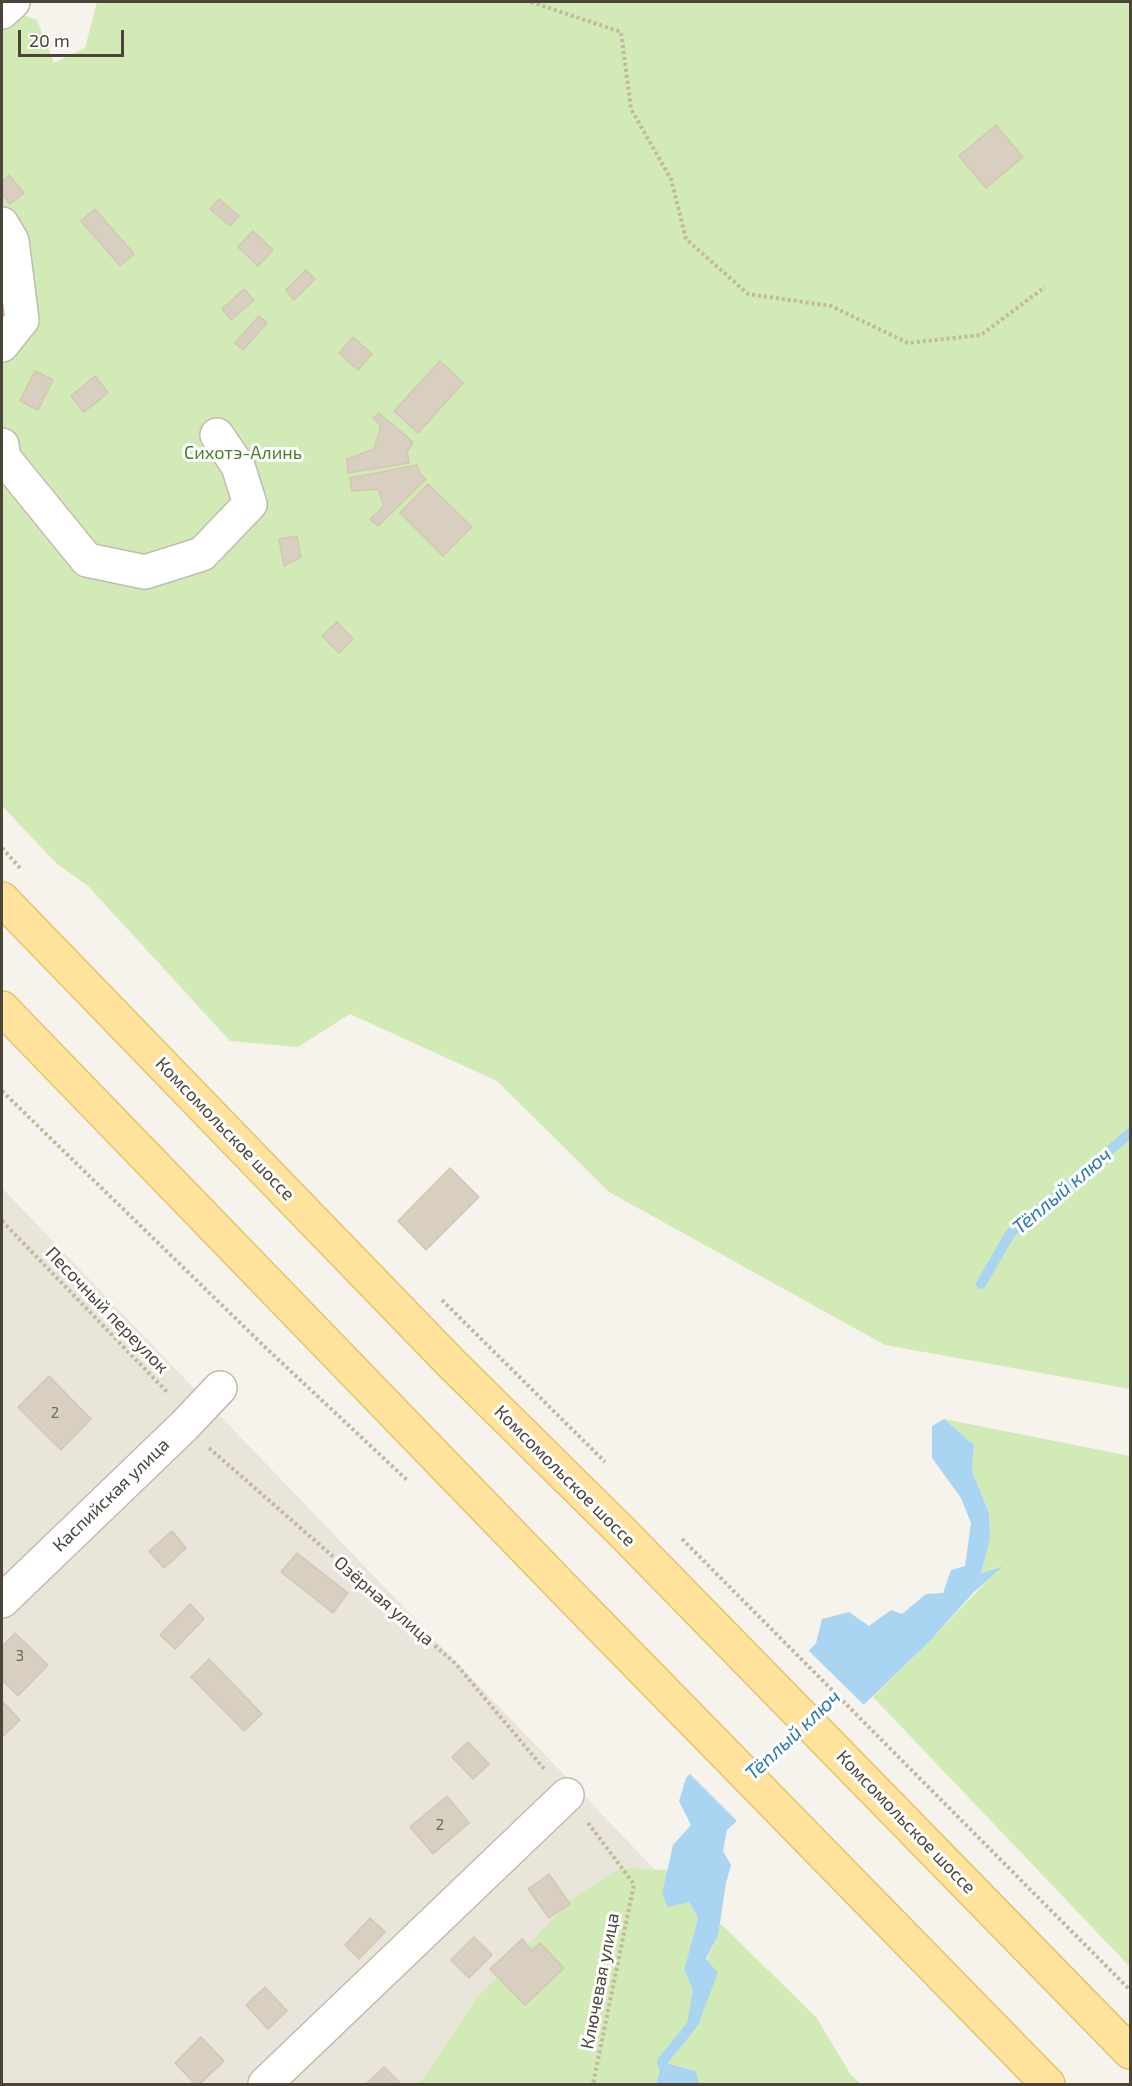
<!DOCTYPE html>
<html>
<head>
<meta charset="utf-8">
<style>
  body { margin:0 }
  #map { position:relative; width:1132px; height:2086px; overflow:hidden; background:#f6f3ec; font-family:"Exo 2",sans-serif }
  canvas { display:block }
  .frame { position:absolute; inset:0; border:3px solid #4b4439; pointer-events:none }
  .scale { position:absolute; left:18px; top:30px; width:106px; height:27px; box-sizing:border-box; border:3px solid #4b4439; border-top:0; padding-left:8px; font-size:18px; line-height:21px; white-space:nowrap; color:#4b4439; -webkit-text-stroke:4px #fff; paint-order:stroke }
</style>
</head>
<body>
<div id="map">
<canvas width="1132" height="2086"></canvas>
<div class="frame"></div>
<div class="scale">20 m</div>
</div>
<script>
const ctx = document.querySelector('canvas').getContext('2d');
ctx.lineJoin = 'round';
function fill(path, color) { ctx.fillStyle = color; ctx.fill(path, 'evenodd'); }
const toPath = rows => new Path2D(rows.map(r => 'M' + r).join(''));
function stroke(path, color, width, dash) { ctx.strokeStyle = color; ctx.lineWidth = width; ctx.lineCap = dash ? 'butt' : 'round'; ctx.setLineDash(dash || []); ctx.stroke(path); }
function label(font, color, halo, rows, align = 'center') {
  ctx.font = font + ' "Exo 2",sans-serif'; ctx.lineWidth = 6; ctx.setLineDash([]); ctx.textBaseline = 'middle'; ctx.strokeStyle = halo; ctx.fillStyle = color; for (const [text, x, y, turn = 0] of rows) {
    ctx.save(); ctx.translate(x, y); ctx.rotate((+turn || 0) * Math.PI / 180); ctx.textAlign = isNaN(turn) ? turn : align; if (halo) ctx.strokeText(text, 0, 0); ctx.fillText(text, 0, 0); ctx.restore();
  }
}
fill(toPath([
  [2,1188,663,1878,639,2084,2,2084]
]), '#eae5da');
fill(toPath([
  [97,2,1130,2,1130,1389,885,1345,609,1192,497,1081,350,1014,298,1047,230,1041,88,886,57,864,2,806,2,25,15,12,37,20,54,63,85,48],
  [944,1419,1130,1456,1130,1967,873,1697,930,1641,1001,1566,981,1573,990,1539,989,1513,972,1471,974,1445],
  [622,1868,669,1870,662,1894,689,1902,698,1918,684,1970,693,1990,718,1936,720,1923,816,2017,851,2075,861,2084,699,2084,696,2071,663,2062,656,2084,414,2084,424,2078,477,1997,576,1896]
]), '#d2eab5');
fill(toPath([
  [944,1419,974,1445,972,1471,989,1513,990,1539,981,1573,1003,1566,973,1593,930,1641,873,1696,727,1830,723,1851,731,1865,726,1883,718,1936,706,1959,718,1973,700,2019,687,2024,693,1990,684,1970,698,1918,689,1902,668,1907,662,1894,673,1845,691,1825,679,1801,686,1778,816,1643,822,1619,849,1612,869,1626,891,1610,902,1614,926,1594,943,1593,951,1570,965,1566,971,1523,961,1498,932,1458,932,1426],
  [662,2062,696,2071,699,2084,656,2084]
]), '#a9d4f2');
fill(toPath([
  [807,1649,866,1707,739,1823,688,1772]
]), '#f6f3ec');
stroke(toPath([
  [981,1284,1010,1234,1130,1133],
  [671,2084,662,2062,695,2021,696,2007]
]), '#a9d4f2', 10);
const building = toPath([
  [996,125,1023,157,986,188,959,156,996,125],
  [9,175,24,193,10,204,2,194,2,182,9,175],
  [219,199,239,216,230,226,210,209,219,199],
  [95,209,134,254,120,266,81,221,95,209],
  [253,231,273,250,258,266,238,247,253,231],
  [306,270,315,279,294,300,286,290,306,270],
  [244,289,254,300,231,320,222,309,244,289],
  [259,316,267,323,243,350,235,343,259,316],
  [353,337,372,354,358,370,339,353,353,337],
  [440,361,463,383,418,433,394,411,440,361],
  [35,371,53,380,38,410,20,401,35,371],
  [95,376,108,393,84,412,71,396,95,376],
  [379,413,413,442,407,452,409,463,348,473,347,459,374,449,381,426,373,418,379,413],
  [417,465,420,474,426,479,378,526,370,519,384,506,378,489,352,491,350,478,417,465],
  [428,484,472,527,443,556,400,513,428,484],
  [297,536,301,557,284,566,279,539,297,536],
  [337,622,353,639,339,653,322,636,337,622],
  [450,1168,479,1197,426,1250,398,1221,450,1168],
  [49,1376,91,1419,61,1450,18,1407,49,1376],
  [172,1531,186,1548,164,1568,149,1551,172,1531],
  [297,1553,348,1593,333,1613,281,1572,297,1553],
  [190,1604,204,1619,175,1649,160,1635,190,1604],
  [15,1633,48,1665,18,1696,2,1680,2,1647,15,1633],
  [209,1659,262,1714,244,1731,191,1677,209,1659],
  [2,1701,20,1720,2,1737,2,1701],
  [468,1742,489,1764,473,1779,452,1757,468,1742],
  [447,1796,469,1823,433,1854,410,1827,447,1796],
  [549,1874,570,1904,549,1918,528,1889,549,1874],
  [370,1918,385,1932,359,1959,345,1945,370,1918],
  [474,1937,492,1955,469,1978,451,1960,474,1937],
  [522,1939,532,1951,540,1943,564,1968,525,2005,490,1969,522,1939],
  [265,1987,287,2011,268,2029,246,2005,265,1987],
  [201,2037,224,2061,200,2084,195,2084,175,2063,201,2037],
  [384,2067,401,2084,366,2084,384,2067]
]);
fill(building, '#d8cfc1');
stroke(building, '#d3c7b4', 1.5);
const minor = toPath([
  [2,12,13,2],
  [2,224,12,241,22,320,2,345],
  [2,445,4,458,87,560,145,572,202,554,250,504,238,466,217,435],
  [2,1601,184,1426,220,1388],
  [265,2084,567,1795]
]);
const major = toPath([
  [2,899,450,1362,625,1535,1130,2052],
  [2,1008,568,1593,1048,2084]
]);
stroke(minor, '#c2bbae', 36);
stroke(major, '#e6c16a', 36);
stroke(toPath([
  [531,2,621,32,631,109,671,179,686,239,748,294,831,306,908,343,981,335,1045,287],
  [2,848,20,868],
  [2,1091,266,1348,407,1480],
  [2,1221,168,1393],
  [442,1300,605,1462],
  [209,1448,456,1664,545,1770],
  [682,1539,1130,1990],
  [588,1823,634,1884,593,2084]
]), '#c4b79f', 4, [3, 3]);
stroke(minor, '#fff', 33);
stroke(major, '#ffe39c', 33);
label('15px', '#6e675b', null, [
  ["2",55,1413],
  ["3",20,1656],
  ["2",440,1825]
]);
label('18px', '#4a7f2a', '#fff', [
  ["Сихотэ-Алинь",243,453]
]);
label('18px', '#4b4439', '#fff', [
  ["Комсомольское шоссе",225,1129,46],
  ["Песочный переулок",107,1310,46],
  ["Комсомольское шоссе",565,1476,45],
  ["Каспийская улица",111,1495,-44],
  ["Озёрная улица",384,1601,41],
  ["Комсомольское шоссе",906,1822,46],
  ["Ключевая улица",600,1981,-79]
]);
label('italic 20px', '#2e7ab2', '#fff', [
  ["Тёплый ключ",1062,1191,-40],
  ["Тёплый ключ",793,1735,-43]
]);
</script>
</body>
</html>
